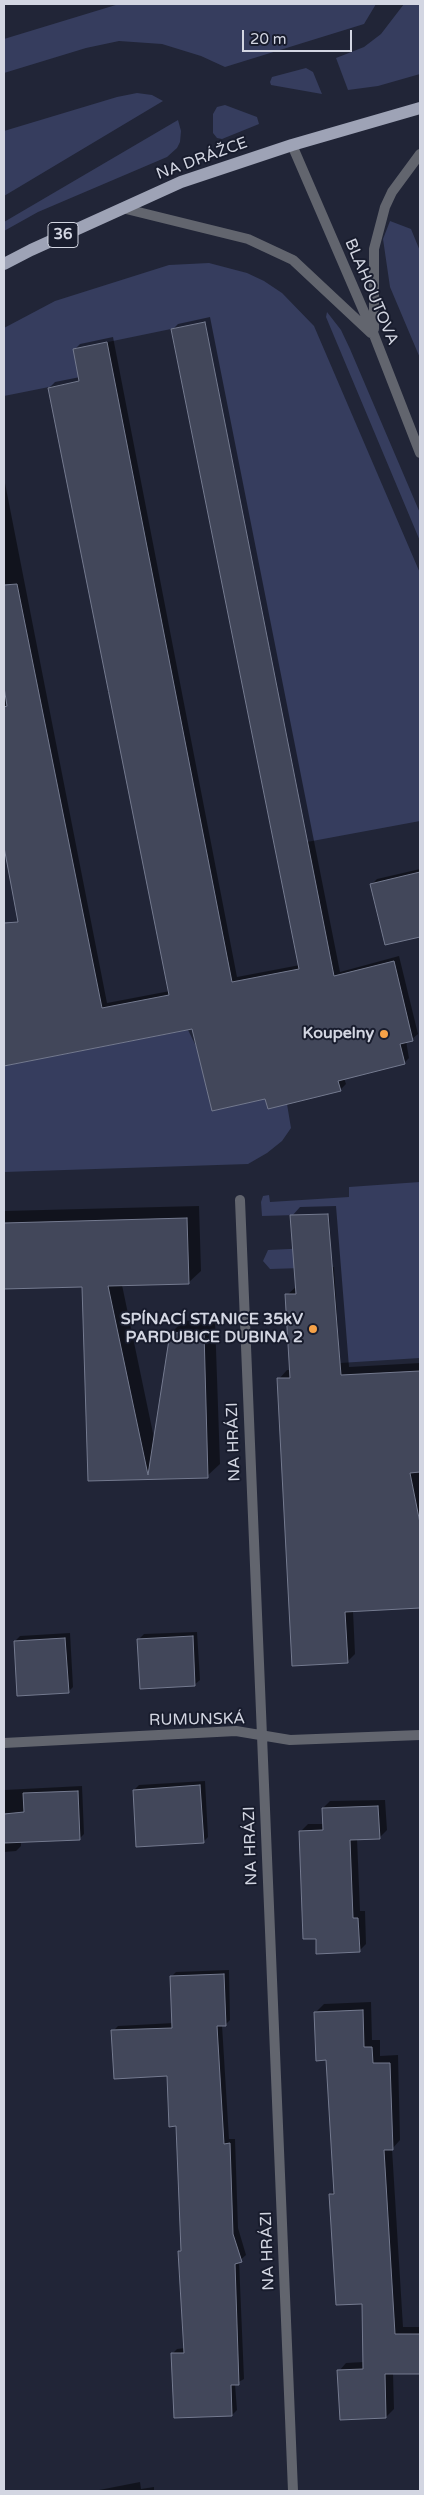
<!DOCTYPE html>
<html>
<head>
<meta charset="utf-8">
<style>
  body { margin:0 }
  #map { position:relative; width:424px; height:2495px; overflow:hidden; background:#212537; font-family:"Varela Round",sans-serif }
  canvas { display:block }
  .frame { position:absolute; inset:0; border:5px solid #d3d6e2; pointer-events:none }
  .scale { position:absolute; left:242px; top:30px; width:110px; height:22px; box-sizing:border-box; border:2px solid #d3d6e2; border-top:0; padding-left:6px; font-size:15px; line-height:18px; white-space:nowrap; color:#d3d6e2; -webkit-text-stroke:4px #181c2d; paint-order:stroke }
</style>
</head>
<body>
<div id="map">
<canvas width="424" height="2495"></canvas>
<div class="frame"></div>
<div class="scale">20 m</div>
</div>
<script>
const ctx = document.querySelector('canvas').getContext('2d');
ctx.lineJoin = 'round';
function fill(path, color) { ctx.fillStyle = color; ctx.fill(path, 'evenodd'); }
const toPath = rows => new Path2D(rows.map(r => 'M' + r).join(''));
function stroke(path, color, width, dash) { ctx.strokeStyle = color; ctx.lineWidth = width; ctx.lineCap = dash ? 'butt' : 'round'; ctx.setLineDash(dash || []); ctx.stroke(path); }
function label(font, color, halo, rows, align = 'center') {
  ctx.font = font + ' "Varela Round",sans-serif'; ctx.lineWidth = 4; ctx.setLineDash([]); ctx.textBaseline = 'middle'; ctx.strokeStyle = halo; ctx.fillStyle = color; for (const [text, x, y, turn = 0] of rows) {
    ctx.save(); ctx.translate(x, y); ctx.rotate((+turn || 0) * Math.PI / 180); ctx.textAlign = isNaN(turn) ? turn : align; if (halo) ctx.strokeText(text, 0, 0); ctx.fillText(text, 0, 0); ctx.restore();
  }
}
fill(toPath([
  [119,4,376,4,364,24,225,67,201,56,162,44,119,41,86,48,4,73,4,39],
  [404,4,420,4,420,74,378,86,348,90,336,58,364,47,381,34],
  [306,68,313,72,322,94,271,85,270,82,272,77],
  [137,93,152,95,163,101,4,196,4,131,117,97],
  [225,105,257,117,259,124,222,139,217,138,213,133,213,114,217,107],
  [178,120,181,131,180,142,177,148,167,157,38,212,4,231,4,222],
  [390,221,411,229,420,251,420,358,390,287,383,239],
  [209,263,247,273,264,281,282,293,314,326,420,573,420,821,307,842,205,322,74,349,79,381,4,396,4,328,55,301,169,265],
  [327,312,341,330,350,349,420,513,420,541,326,317],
  [188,1030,197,1048,212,1111,265,1099,268,1109,287,1104,291,1128,282,1141,267,1153,248,1164,4,1172,4,1066],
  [420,1182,420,1358,340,1363,334,1267,270,1269,263,1261,268,1250,331,1247,329,1214,262,1216,261,1202,263,1196,269,1195,270,1202,349,1197,349,1187]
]), '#363d5e');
fill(toPath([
  [210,317,340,972,399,956,418,1034,412,1039,406,1041,409,1058,404,1063,344,1078,346,1084,340,1090,266,1097,193,1028,4,1065,4,1024,37,1018,4,843,4,478,107,1003,170,991,49,388,55,382,80,377,75,349,80,344,113,337,237,977,300,965,173,329,178,324],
  [420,869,420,935,386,944,372,884,377,879],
  [199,1206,201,1271,188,1283,122,1285,154,1438,171,1333,183,1321,215,1320,220,1464,207,1476,89,1480,83,1286,4,1288,4,1211],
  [336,1206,349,1367,420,1363,420,1607,353,1611,355,1654,347,1662,279,1379,287,1370,291,1370,287,1295,297,1286,292,1216,300,1207],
  [197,1632,200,1680,194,1685,139,1639,144,1634],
  [70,1633,73,1687,68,1692,15,1641,20,1636],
  [205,1781,208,1837,203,1842,134,1790,139,1785],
  [82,1786,84,1834,79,1839,21,1842,21,1846,16,1851,4,1852,4,1790],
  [385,1800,387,1830,380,1837,357,1838,360,1911,365,1911,366,1944,359,1951,317,1937,301,1831,308,1824,324,1824,323,1808,330,1801],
  [229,1970,230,2020,225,2025,222,2025,229,2139,235,2139,238,2228,246,2255,239,2261,244,2379,235,2384,237,2410,232,2415,172,2354,177,2349,185,2348,179,2251,182,2248,178,2125,168,2075,113,2031,118,2026,174,2023,171,1977,176,1972],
  [371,2002,372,2040,380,2040,380,2056,398,2055,400,2140,392,2149,403,2327,420,2327,420,2373,393,2373,394,2409,386,2417,339,2371,346,2363,364,2362,363,2302,331,2194,335,2190,327,2059,316,2012,324,2004],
  [140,2482,141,2489,154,2487,154,2491,94,2491]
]), '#0007');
const building = toPath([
  [205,322,334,976,394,961,413,1041,400,1044,405,1064,338,1081,341,1091,268,1109,265,1099,212,1111,192,1029,4,1066,4,923,18,922,4,847,4,707,7,706,4,687,4,585,17,584,102,1008,169,995,48,388,79,381,73,349,107,342,232,982,299,969,171,329,205,322],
  [420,872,420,937,385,945,370,884,420,872],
  [328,1214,341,1375,420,1371,420,1472,410,1473,420,1523,420,1608,345,1612,348,1663,292,1666,277,1378,290,1378,285,1294,296,1294,290,1215,328,1214],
  [187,1218,189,1284,108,1286,148,1475,170,1333,204,1332,208,1478,88,1481,82,1287,4,1289,4,1223,187,1218],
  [193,1636,195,1686,140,1689,137,1639,193,1636],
  [65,1638,69,1693,17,1696,14,1641,65,1638],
  [200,1785,204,1843,136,1847,133,1790,200,1785],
  [78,1791,80,1840,4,1843,4,1814,24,1812,23,1793,78,1791],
  [378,1806,380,1839,350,1840,353,1918,358,1918,360,1952,316,1954,316,1939,303,1939,299,1831,323,1830,322,1808,378,1806],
  [224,1974,226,2026,217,2026,224,2144,230,2143,233,2234,242,2262,235,2264,239,2385,231,2385,232,2416,174,2418,171,2353,184,2353,178,2251,181,2251,176,2126,169,2127,167,2076,114,2079,111,2030,172,2028,170,1976,224,1974],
  [363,2010,364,2047,372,2047,373,2063,390,2063,393,2150,384,2150,395,2334,420,2334,420,2374,385,2374,386,2418,340,2420,337,2370,363,2369,362,2304,336,2305,329,2194,334,2194,326,2060,316,2061,314,2012,363,2010]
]);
fill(building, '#42475a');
stroke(building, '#747a8f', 1);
stroke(toPath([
  [292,145,374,335,420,453],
  [122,208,248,239,293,260,371,333],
  [374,329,374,249,385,207,392,192,420,154],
  [240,1200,293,2491],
  [4,1743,236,1731,290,1740,420,1735]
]), '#62656e', 10);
stroke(toPath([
  [4,264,31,250,181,182,292,145,420,108]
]), '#9ea3b6', 12);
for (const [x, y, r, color] of [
  [384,1034,5,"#f6a248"],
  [313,1329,5,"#f6a248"]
]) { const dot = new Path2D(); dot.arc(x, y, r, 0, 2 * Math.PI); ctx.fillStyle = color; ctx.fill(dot); stroke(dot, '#181c2d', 2); }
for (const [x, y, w] of [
  [63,235,30]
]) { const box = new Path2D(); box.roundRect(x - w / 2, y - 12.5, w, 25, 4); ctx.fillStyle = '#181c2d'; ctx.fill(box); stroke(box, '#d3d6e2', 1); }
label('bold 15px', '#d3d6e2', null, [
  ["36",63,235]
]);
label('16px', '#d3d6e2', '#181c2d', [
  ["NA DRÁŽCE",202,159,-20],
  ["BLAHOUTOVA",371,292,67],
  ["NA HRÁZI",234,1442,-92],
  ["RUMUNSKÁ",197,1720,-1],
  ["NA HRÁZI",251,1846,-92],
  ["NA HRÁZI",268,2251,-92]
]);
label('bold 16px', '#d3d6e2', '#181c2d', [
  ["Koupelny",374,1034],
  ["SPÍNACÍ STANICE 35kV",303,1320],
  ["PARDUBICE DUBINA 2",303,1338]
], 'right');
</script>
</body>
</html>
